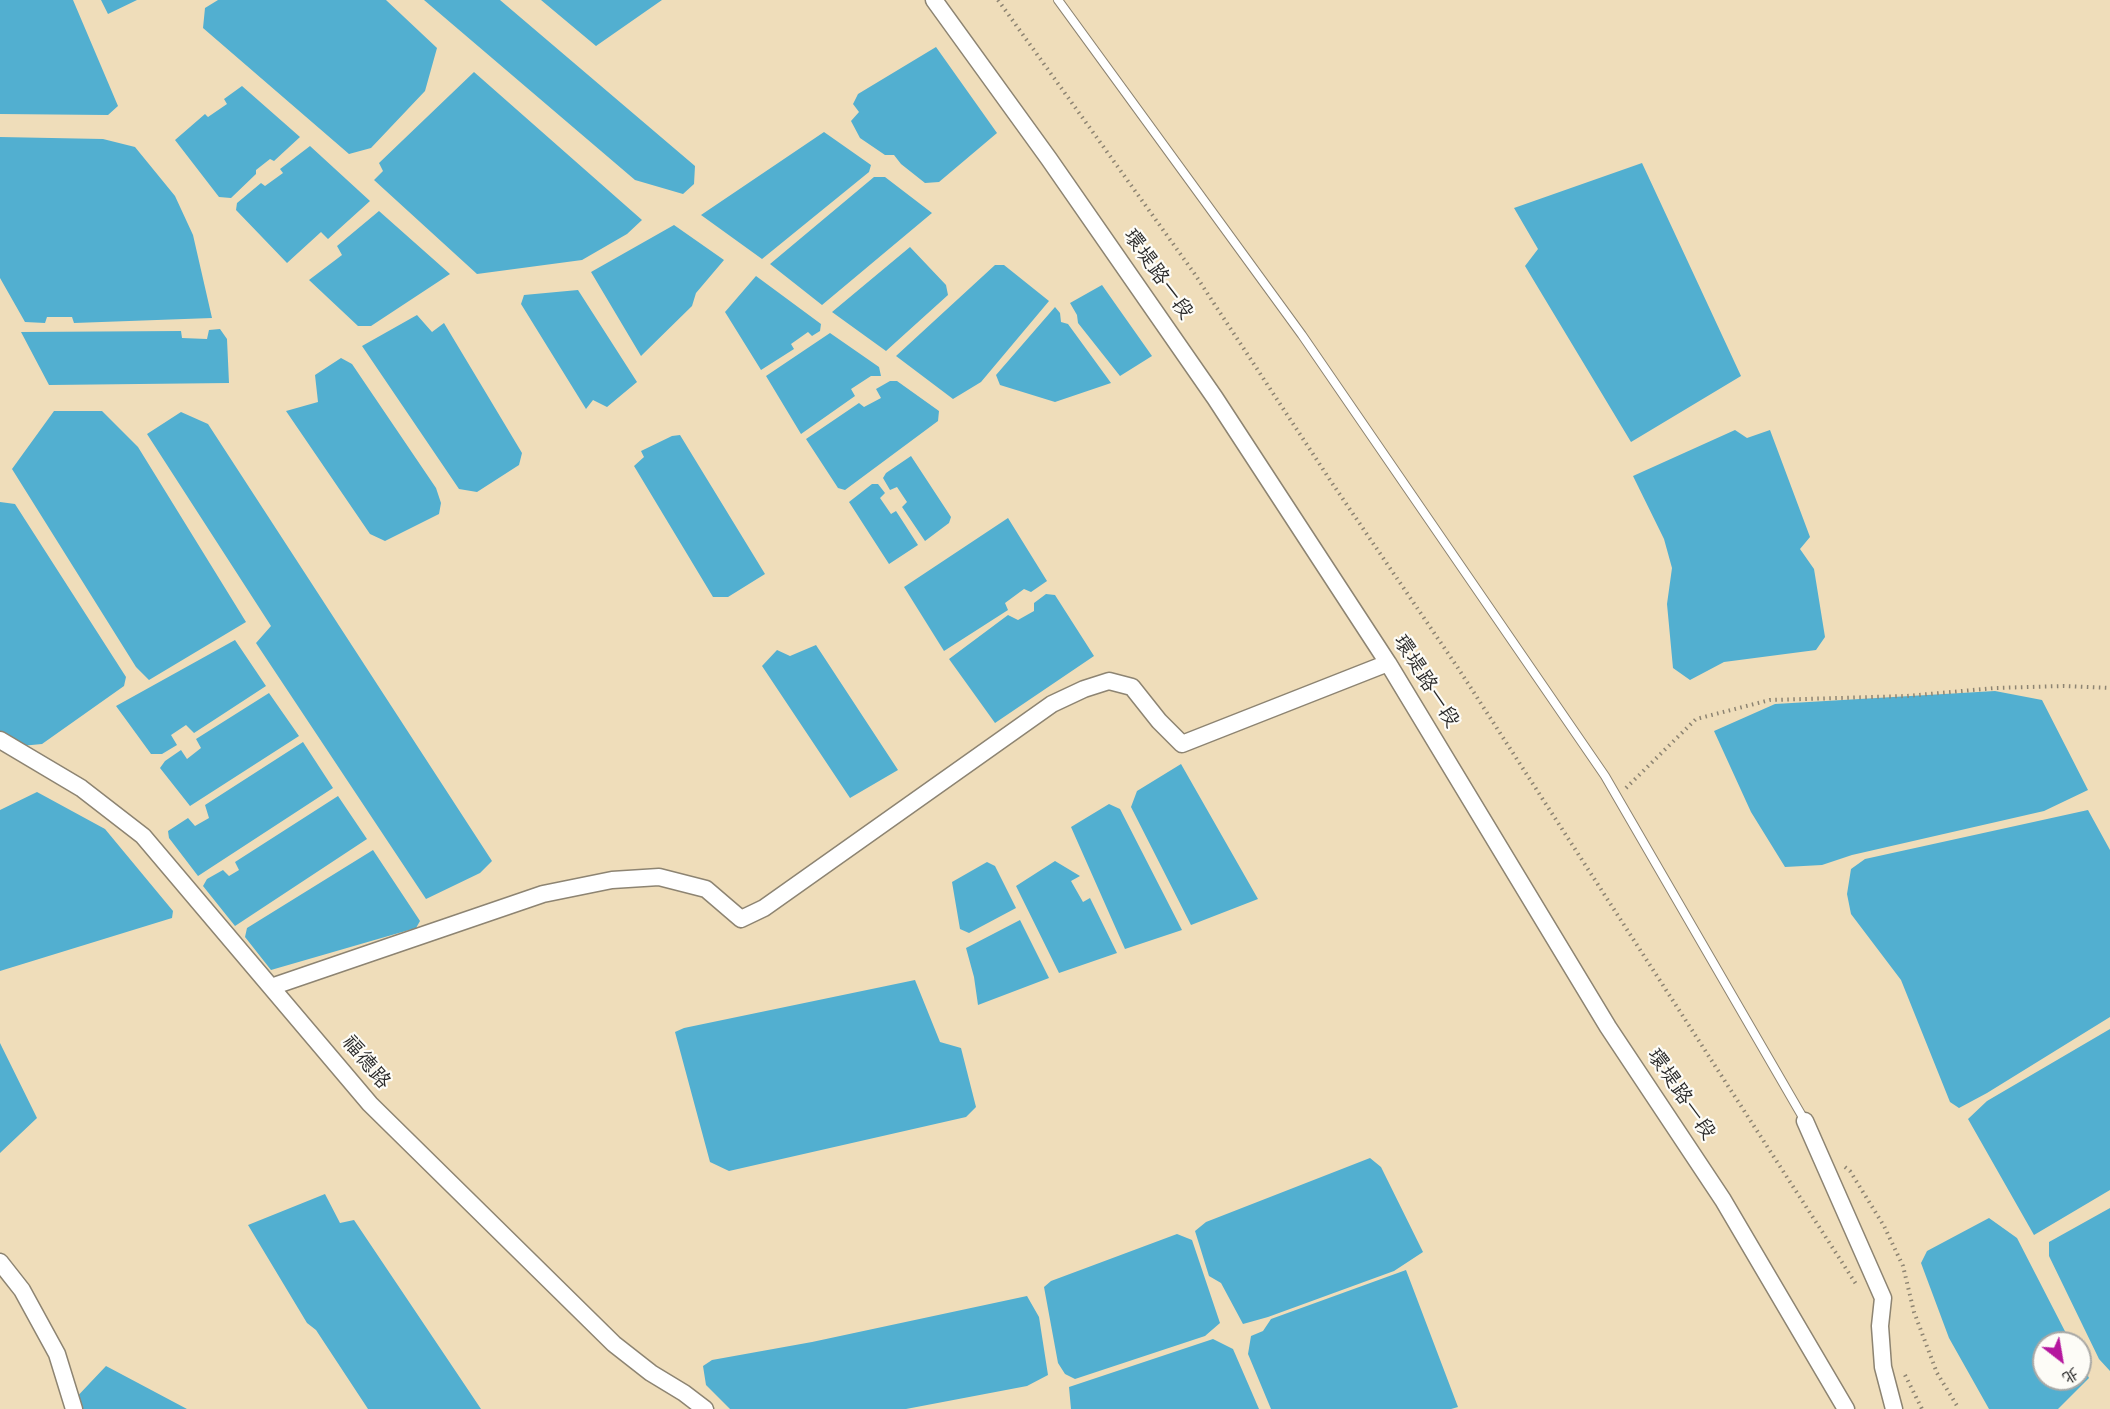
<!DOCTYPE html>
<html>
<head>
<meta charset="utf-8">
<style>
  body { margin:0 }
  #map { position:relative; width:2110px; height:1409px; overflow:hidden; background:#efddba; font-family:Mynerve,"LXGW WenKai TC",sans-serif }
  canvas { display:block }
  .north { position:absolute; left:2032px; top:1331px; width:60px; height:60px; box-sizing:border-box; background:#fdfcf7; border:2px solid #a9a8a5; border-radius:50%; rotate:149deg; font-size:16px; font-weight:700; line-height:24px; text-align:center; color:#2b2b2b }
  .north::after { content:''; display:block; margin:auto; width:21px; height:27px; background:#b5179e; clip-path:polygon(50% 0,100% 100%,50% 72%,0 100%) }
</style>
</head>
<body>
<div id="map">
<canvas width="2110" height="1409"></canvas>
<div class="north">北</div>
</div>
<script>
const ctx = document.querySelector('canvas').getContext('2d');
ctx.lineJoin = 'round';
function fill(path, color) { ctx.fillStyle = color; ctx.fill(path, 'evenodd'); }
const toPath = rows => new Path2D(rows.map(r => 'M' + r).join(''));
function stroke(path, color, width, dash) { ctx.strokeStyle = color; ctx.lineWidth = width; ctx.lineCap = dash ? 'butt' : 'round'; ctx.setLineDash(dash || []); ctx.stroke(path); }
function label(font, color, halo, rows, align = 'center') {
  ctx.font = font + ' Mynerve,"LXGW WenKai TC",sans-serif'; ctx.lineWidth = 4.5; ctx.setLineDash([]); ctx.textBaseline = 'middle'; ctx.strokeStyle = halo; ctx.fillStyle = color; for (const [text, x, y, turn = 0] of rows) {
    ctx.save(); ctx.translate(x, y); ctx.rotate((+turn || 0) * Math.PI / 180); ctx.textAlign = isNaN(turn) ? turn : align; if (halo) ctx.strokeText(text, 0, 0); ctx.fillText(text, 0, 0); ctx.restore();
  }
}
fill(toPath([
  [0,0,73,0,118,106,108,115,0,114],
  [101,0,137,0,108,14],
  [218,0,386,0,437,48,425,91,371,148,349,154,203,28,205,8],
  [424,0,500,0,695,166,694,184,683,194,635,180],
  [541,0,662,0,596,46],
  [936,47,997,133,939,182,925,183,901,164,894,155,885,155,860,138,851,121,859,112,853,104,858,94],
  [474,72,642,220,627,234,582,260,477,274,374,180,383,171,379,163],
  [242,86,300,137,274,161,270,159,256,170,256,174,231,198,219,197,175,140,205,114,208,117,227,104,224,99],
  [824,132,871,165,869,172,762,259,701,215],
  [0,137,103,139,135,147,175,196,193,235,212,318,74,323,72,317,47,317,45,323,25,322,0,278],
  [310,146,370,201,328,239,321,232,287,263,236,210,237,203,261,183,265,186,283,173,280,169],
  [1642,163,1741,376,1631,442,1525,266,1538,249,1514,208],
  [874,177,885,177,932,213,822,305,770,264],
  [379,211,450,274,371,326,358,326,309,280,342,255,337,246],
  [674,225,724,260,696,293,692,306,641,356,591,272],
  [910,247,946,285,948,295,886,351,832,312],
  [995,265,1004,265,1049,301,981,382,953,399,896,356],
  [756,276,821,324,820,331,812,336,808,332,791,344,794,349,761,370,725,312],
  [1102,285,1152,356,1120,376,1078,323,1077,315,1070,303],
  [578,290,637,382,607,407,593,400,586,409,521,304,524,295],
  [1055,307,1060,313,1061,322,1068,324,1111,383,1055,402,1000,385,996,375],
  [417,315,432,332,444,323,522,453,519,465,477,492,459,489,362,346],
  [220,329,227,339,229,383,49,385,21,332,181,331,182,338,207,339,209,330],
  [830,333,879,367,881,376,871,376,851,389,855,396,801,434,766,376],
  [341,358,352,364,436,488,441,503,439,514,385,541,370,534,286,411,318,402,315,375],
  [890,381,897,381,939,411,938,421,845,490,838,488,806,439,859,403,864,407,881,398,876,389],
  [54,411,102,411,138,447,246,622,149,680,136,667,12,469],
  [181,412,208,424,492,861,480,873,426,899,256,643,271,626,147,434],
  [1735,430,1747,438,1770,430,1810,537,1800,549,1814,569,1825,637,1816,650,1724,662,1690,680,1673,668,1667,604,1672,568,1664,539,1633,476],
  [680,435,765,574,728,597,713,597,634,466,644,457,641,451,672,436],
  [911,456,951,517,949,523,925,541,902,507,907,502,897,487,890,490,883,478,886,473],
  [872,484,878,484,885,493,880,498,891,514,896,511,918,545,889,564,849,502],
  [0,502,15,504,126,677,124,686,42,744,21,746,0,731],
  [1008,518,1047,581,1031,592,1024,589,1005,603,1008,610,944,651,904,587],
  [1046,594,1055,595,1094,656,995,723,949,659,1008,615,1018,620,1034,611,1034,603],
  [235,640,266,686,194,733,186,725,171,735,177,745,162,754,151,754,116,706],
  [816,645,898,770,850,798,762,666,777,650,790,656],
  [1995,691,2042,700,2088,790,2044,811,1852,855,1822,865,1785,867,1751,812,1714,731,1775,704],
  [269,693,299,736,190,806,160,768,165,761,181,750,187,759,201,748,196,739],
  [303,742,333,788,198,876,169,838,168,831,188,818,195,826,209,818,205,805],
  [1181,764,1258,899,1191,925,1131,807,1137,791],
  [37,792,105,829,173,911,172,918,0,971,0,810],
  [338,796,367,839,235,926,203,886,207,879,223,870,229,876,239,870,235,862],
  [1109,804,1120,809,1182,930,1125,949,1071,827],
  [2088,810,2110,850,2110,1017,1987,1093,1959,1108,1950,1102,1901,980,1851,914,1847,894,1851,869,1865,859],
  [373,850,420,921,416,928,271,970,245,937,247,928],
  [1055,861,1080,876,1071,881,1083,902,1090,898,1117,953,1059,973,1016,886],
  [987,862,995,866,1016,908,969,933,960,929,952,882],
  [1020,920,1049,978,978,1005,974,977,966,948],
  [915,980,940,1042,961,1048,976,1107,966,1117,729,1171,710,1162,675,1032,684,1028],
  [2110,1029,2110,1190,2034,1235,1968,1119,1987,1101],
  [0,1043,37,1118,0,1153],
  [1370,1158,1381,1167,1423,1252,1394,1271,1268,1317,1243,1324,1221,1283,1209,1276,1195,1231,1206,1222],
  [325,1194,340,1223,354,1220,481,1409,368,1409,316,1330,307,1323,248,1225],
  [2110,1208,2110,1371,2099,1359,2049,1256,2049,1242],
  [1989,1218,2017,1238,2071,1343,2044,1343,2044,1379,2080,1379,2080,1360,2089,1378,2058,1409,1989,1409,1949,1338,1921,1263,1927,1251],
  [1177,1234,1192,1240,1220,1323,1205,1336,1075,1379,1065,1374,1058,1363,1044,1287,1051,1281],
  [1406,1270,1458,1407,1451,1409,1271,1409,1248,1354,1251,1336,1263,1331,1271,1319],
  [1027,1296,1039,1317,1048,1375,1027,1386,906,1409,730,1409,706,1385,703,1366,712,1360,812,1342],
  [1213,1339,1233,1349,1259,1409,1071,1409,1069,1387],
  [106,1366,187,1409,79,1409,72,1402]
]), '#52afd0');
const service = toPath([
  [1058,0,1302,335,1605,776,1805,1121]
]);
const minor = toPath([
  [934,0,1049,159,1215,398,1388,663,1608,1027,1723,1200,1846,1409],
  [0,740,81,788,143,836,370,1104,614,1344,651,1373,684,1393,705,1409],
  [271,987,543,894,612,880,659,877,706,889,741,919,764,908,1052,704,1084,689,1109,681,1132,687,1159,721,1182,744,1388,663],
  [1805,1121,1883,1298,1880,1326,1883,1367,1894,1409],
  [0,1262,22,1290,57,1354,74,1409]
]);
stroke(service, '#8d8472', 10);
stroke(minor, '#8d8472', 19);
stroke(toPath([
  [998,0,1194,273,1332,483,1458,668,1856,1284],
  [1626,788,1696,719,1770,700,1907,696,1995,688,2063,686,2110,688],
  [1845,1167,1850,1171,1884,1226,1903,1266,1914,1312,1937,1373,1959,1409],
  [1905,1375,1922,1409]
]), '#8d8472', 4, [1.5, 4.5]);
stroke(service, '#fff', 8);
stroke(minor, '#fff', 16);
label('21px', '#2b2b2b', '#fdfcf7', [
  ["環堤路一段",1157,275,55],
  ["環堤路一段",1425,682,58],
  ["福德路",365,1063,50],
  ["環堤路一段",1680,1095,56]
]);
</script>
</body>
</html>
